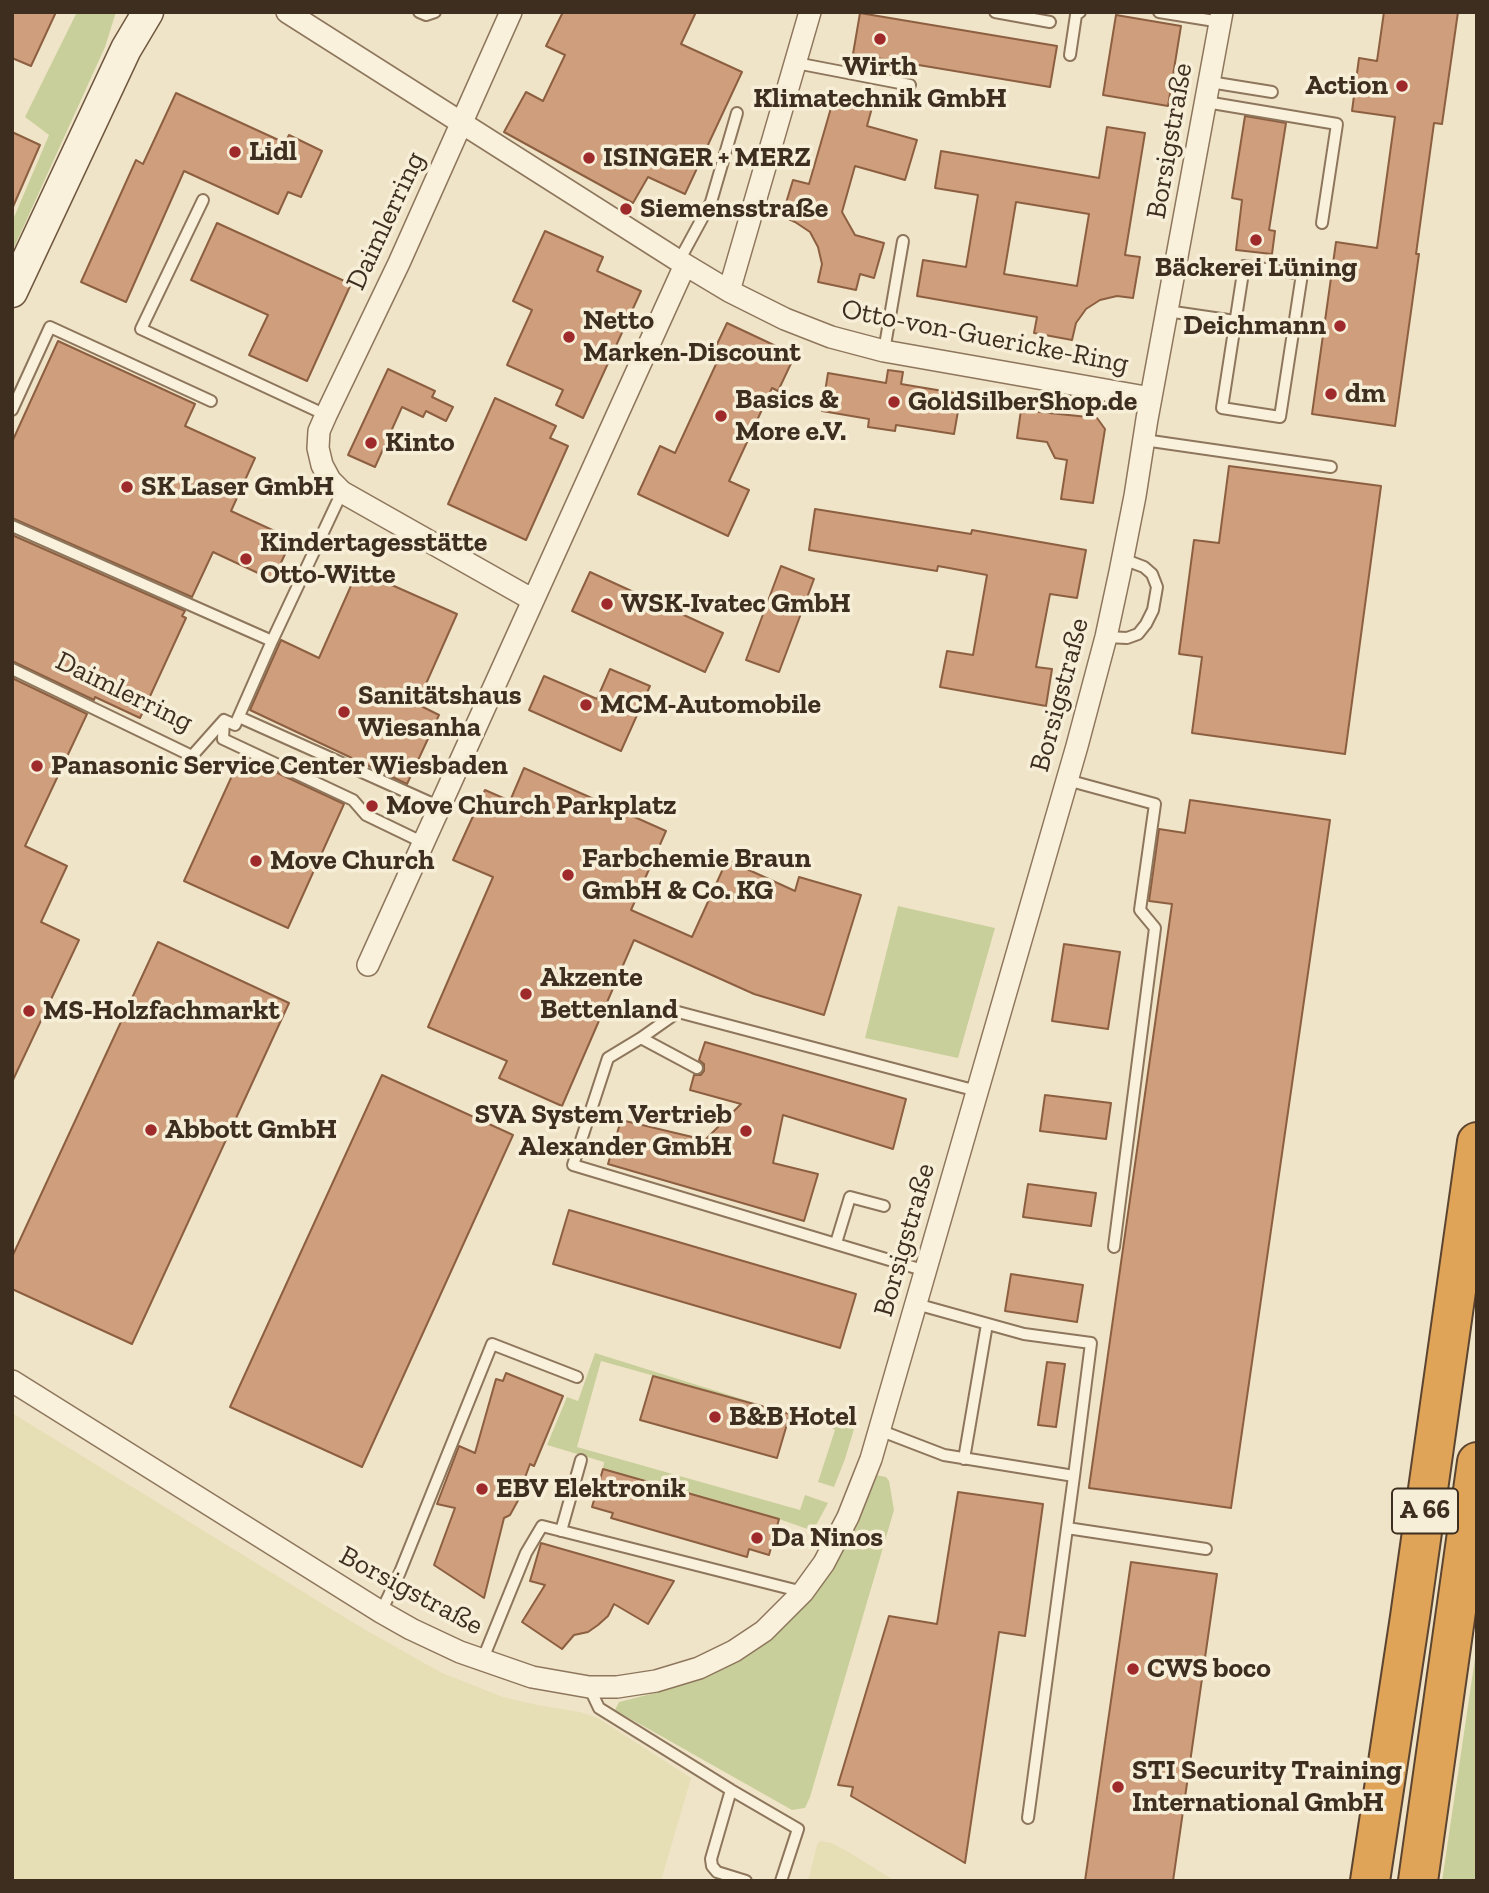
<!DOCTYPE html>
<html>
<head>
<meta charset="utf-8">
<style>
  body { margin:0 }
  #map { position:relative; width:1489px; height:1893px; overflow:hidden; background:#f0e4c8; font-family:"Zilla Slab",serif }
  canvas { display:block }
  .frame { position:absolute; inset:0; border:14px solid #3d2e20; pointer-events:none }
</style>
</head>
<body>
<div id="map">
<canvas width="1489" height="1893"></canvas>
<div class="frame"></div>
</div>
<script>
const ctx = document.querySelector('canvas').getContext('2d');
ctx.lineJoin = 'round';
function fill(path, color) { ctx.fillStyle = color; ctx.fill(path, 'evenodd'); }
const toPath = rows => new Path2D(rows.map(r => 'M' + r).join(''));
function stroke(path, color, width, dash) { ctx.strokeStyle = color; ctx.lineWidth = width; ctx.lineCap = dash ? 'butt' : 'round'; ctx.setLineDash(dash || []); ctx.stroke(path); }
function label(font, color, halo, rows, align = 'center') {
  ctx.font = font + ' "Zilla Slab",serif'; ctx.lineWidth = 7; ctx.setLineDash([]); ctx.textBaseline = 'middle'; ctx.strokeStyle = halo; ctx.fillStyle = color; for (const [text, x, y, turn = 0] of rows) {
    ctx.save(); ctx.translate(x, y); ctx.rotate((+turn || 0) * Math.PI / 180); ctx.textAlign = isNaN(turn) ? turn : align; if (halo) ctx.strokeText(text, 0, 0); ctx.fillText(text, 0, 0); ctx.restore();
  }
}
fill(toPath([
  [12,1413,362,1628,442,1673,503,1697,537,1705,580,1712,598,1718,691,1778,661,1881,12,1881],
  [820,1841,832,1843,850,1853,895,1881,808,1881,817,1845]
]), '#e6deb5');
fill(toPath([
  [77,12,116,12,105,47,12,252,12,222,49,135,25,117],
  [898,906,995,928,958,1058,865,1038],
  [595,1353,790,1414,601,1361,577,1447,800,1510,805,1495,828,1503,813,1531,779,1519,603,1469,604,1462,547,1445,567,1397,578,1401],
  [828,1420,854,1429,845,1459,834,1487,818,1482,835,1430,825,1424],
  [876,1475,886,1477,889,1481,894,1510,810,1797,805,1808,792,1810,615,1710,619,1702,659,1692,703,1677,832,1567,858,1521],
  [1477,1645,1477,1881,1442,1881]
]), '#c9cf9b');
const building = toPath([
  [12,12,56,12,31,66,12,58,12,12],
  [563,12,696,12,681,44,742,72,685,194,648,177,633,203,504,132,526,92,543,101,565,55,546,46,563,12],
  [1384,12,1458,12,1442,124,1434,123,1416,254,1419,254,1395,426,1312,414,1336,242,1377,248,1395,117,1352,111,1359,58,1377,61,1384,12],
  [860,13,1057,46,1050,87,853,54,860,13],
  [1116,15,1181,26,1168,106,1103,95,1116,15],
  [176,93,285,143,289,135,322,151,301,197,288,192,278,214,184,171,126,302,81,282,136,160,143,164,176,93],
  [835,94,873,104,867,126,917,140,905,180,855,166,842,212,855,235,884,243,874,278,860,274,856,290,818,282,822,264,818,247,810,232,795,222,782,216,793,180,809,184,835,94],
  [1245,116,1286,123,1269,230,1275,231,1272,254,1236,250,1242,200,1232,198,1245,116],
  [1107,127,1145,133,1125,255,1140,257,1133,298,1117,296,1100,300,1086,309,1076,323,1072,340,1034,333,1037,317,917,296,923,260,966,267,978,195,935,188,941,151,1099,178,1107,127],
  [1016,202,1089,214,1077,286,1004,274,1016,202],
  [12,132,40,145,12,209,12,132],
  [217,223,351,284,307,381,249,355,268,315,191,280,217,223],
  [545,231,603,257,597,271,641,291,583,418,556,405,563,390,507,365,532,310,513,301,545,231],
  [727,323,795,355,778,391,772,388,729,481,749,490,728,536,638,494,660,446,675,453,717,362,710,359,727,323],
  [58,341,195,404,185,426,255,458,231,511,292,539,273,580,213,552,192,597,12,518,12,442,58,341],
  [388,369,435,391,432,397,453,407,446,421,426,411,423,417,402,407,375,467,348,455,388,369],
  [888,370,903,372,901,384,961,394,954,434,896,425,895,431,868,427,869,419,822,411,828,373,886,383,888,370],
  [495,398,556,426,550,438,568,446,526,540,448,504,495,398],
  [1021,410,1097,418,1105,429,1093,503,1061,499,1067,460,1055,458,1047,442,1017,438,1021,410],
  [1229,466,1381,486,1345,754,1192,733,1202,657,1179,654,1194,540,1219,543,1229,466],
  [815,509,971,534,972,530,1086,550,1077,598,1050,594,1036,667,1052,669,1046,706,940,687,947,651,973,655,987,575,938,566,937,571,809,550,815,509],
  [12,535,185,611,182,616,186,618,140,718,95,697,94,700,12,661,12,535],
  [781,566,814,579,779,672,746,660,781,566],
  [358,570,457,614,417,704,439,715,407,784,250,710,281,640,319,658,358,570],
  [590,572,723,633,705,672,572,611,590,572],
  [610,669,650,686,621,751,529,710,544,676,597,699,610,669],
  [12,678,87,714,25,846,67,866,41,922,79,940,12,1082,12,678],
  [241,756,344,804,288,928,184,881,241,756],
  [524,768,666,831,631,910,692,937,727,860,795,891,799,877,861,895,824,1015,754,994,634,940,562,1106,499,1078,507,1061,428,1027,493,877,453,860,485,790,510,801,524,768],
  [1190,800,1330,820,1231,1508,1089,1488,1172,904,1149,901,1159,829,1185,833,1190,800],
  [158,942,289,1003,132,1344,12,1289,12,1257,158,942],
  [1064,944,1120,952,1108,1029,1052,1021,1064,944],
  [705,1042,906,1099,893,1149,783,1115,773,1163,818,1174,804,1221,608,1164,621,1120,705,1140,741,1104,690,1090,694,1075,701,1075,704,1071,704,1064,699,1060,705,1042],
  [382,1075,513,1135,362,1467,230,1407,382,1075],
  [1045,1095,1111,1103,1106,1139,1040,1131,1045,1095],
  [1028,1184,1096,1193,1091,1226,1023,1217,1028,1184],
  [569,1210,856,1294,840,1348,553,1264,569,1210],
  [1011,1274,1083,1285,1077,1322,1005,1311,1011,1274],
  [1047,1362,1065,1364,1056,1427,1038,1425,1047,1362],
  [506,1373,563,1396,534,1466,530,1464,523,1483,521,1495,510,1515,504,1518,484,1598,434,1565,455,1508,437,1504,459,1446,475,1453,496,1379,503,1381,506,1373],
  [653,1376,790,1414,777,1458,640,1420,653,1376],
  [603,1469,779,1519,769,1555,749,1549,747,1557,611,1518,613,1513,592,1507,603,1469],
  [958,1492,1043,1504,1025,1636,999,1632,965,1863,851,1796,853,1787,838,1785,889,1616,937,1624,958,1492],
  [541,1543,674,1581,648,1624,614,1604,608,1616,598,1625,588,1632,574,1635,562,1649,522,1622,545,1585,530,1581,541,1543],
  [1131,1562,1217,1574,1173,1881,1085,1881,1131,1562]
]);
fill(building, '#cf9f7d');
stroke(building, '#8d5f41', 2);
const lane = toPath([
  [419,12,426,15,435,12],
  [995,12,1050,22],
  [1159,12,1221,22],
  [1070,55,1076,15,1080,12],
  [796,63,910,85],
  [1210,82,1272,92],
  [1206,102,1337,124,1322,223],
  [203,200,141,329,326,415],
  [679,261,711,202,737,113],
  [1244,266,1302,274,1280,417,1222,408,1244,266],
  [1167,311,1235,321],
  [884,351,903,241],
  [12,410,50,327,211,401],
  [1144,440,1331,467],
  [12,526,272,641],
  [1106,637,1127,638,1138,634,1146,624,1153,610,1157,587,1152,574,1144,567,1123,559],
  [12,669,192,756,224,720,235,725,272,641,342,492],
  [239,717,440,807],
  [224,720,223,739,353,800,366,815,424,843],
  [1067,780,1155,804,1140,910,1155,928,1114,1247],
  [641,1038,608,1058,573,1165,926,1271],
  [697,1068,641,1038,678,1012,977,1091],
  [836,1243,850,1197,884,1206],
  [916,1304,1024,1334,1091,1343,1074,1476],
  [879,1430,944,1455,1074,1476,1028,1818],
  [964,1459,987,1324],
  [1067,1528,1206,1549],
  [561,1531,581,1460],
  [381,1612,400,1572,492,1344,577,1377],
  [482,1661,526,1553,542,1526,803,1592],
  [589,1687,599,1708,731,1790,798,1829,781,1881],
  [731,1790,711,1859,712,1866,717,1872,746,1881]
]);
const street = toPath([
  [287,12,679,261,729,291,785,319,831,337,884,351,1151,398],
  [511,12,399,263,326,415,319,431,318,448,322,465,330,480,342,492,533,600],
  [729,291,810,12],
  [368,965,685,265],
  [12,1381,381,1612,411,1629,460,1652,532,1677,589,1687,617,1687,656,1681,699,1668,734,1651,764,1631,803,1592,824,1563,848,1517,871,1459,1077,746,1106,637,1120,572,1135,496,1147,419,1222,12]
]);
const secondary = toPath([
  [12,292,126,49,148,12]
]);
const highway = toPath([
  [1370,1881,1410,1617,1477,1142],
  [1418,1881,1477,1462]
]);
stroke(lane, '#8d765c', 14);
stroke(street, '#8d765c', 24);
stroke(secondary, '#6f573f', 33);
stroke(highway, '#5b4430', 42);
stroke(lane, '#faf1dc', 10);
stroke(street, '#faf1dc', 21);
stroke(secondary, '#faf1dc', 30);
stroke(highway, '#e0a458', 38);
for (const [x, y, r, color] of [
  [880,39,7,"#9e2a2b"],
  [1402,86,7,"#9e2a2b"],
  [235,152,7,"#9e2a2b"],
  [589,158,7,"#9e2a2b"],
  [626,209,7,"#9e2a2b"],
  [1256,240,7,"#9e2a2b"],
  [1340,326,7,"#9e2a2b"],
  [569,337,7,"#9e2a2b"],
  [1331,394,7,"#9e2a2b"],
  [894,402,7,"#9e2a2b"],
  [721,416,7,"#9e2a2b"],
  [371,443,7,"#9e2a2b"],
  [127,487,7,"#9e2a2b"],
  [246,559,7,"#9e2a2b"],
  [607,604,7,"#9e2a2b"],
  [586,705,7,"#9e2a2b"],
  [344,712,7,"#9e2a2b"],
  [37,766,7,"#9e2a2b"],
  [372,806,7,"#9e2a2b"],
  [256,861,7,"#9e2a2b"],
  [568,875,7,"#9e2a2b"],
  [526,994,7,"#9e2a2b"],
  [29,1011,7,"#9e2a2b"],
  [151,1130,7,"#9e2a2b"],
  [746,1131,7,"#9e2a2b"],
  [715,1417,7,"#9e2a2b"],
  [482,1489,7,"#9e2a2b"],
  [757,1538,7,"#9e2a2b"],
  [1133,1669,7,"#9e2a2b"],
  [1118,1787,7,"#9e2a2b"]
]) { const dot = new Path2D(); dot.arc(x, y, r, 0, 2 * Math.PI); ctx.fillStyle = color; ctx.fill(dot); stroke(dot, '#f7eed8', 2.5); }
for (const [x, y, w] of [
  [1425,1511,66]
]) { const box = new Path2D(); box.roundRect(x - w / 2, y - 22.5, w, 45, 5); ctx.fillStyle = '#f7eed8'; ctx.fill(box); stroke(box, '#3d2e20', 2); }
label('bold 26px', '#3d2e20', null, [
  ["A 66",1425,1511]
]);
label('bold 28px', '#3d2e20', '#f7eed8', [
  ["Wirth",880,67,"center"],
  ["Klimatechnik GmbH",880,99,"center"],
  ["Action",1388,86,"right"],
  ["Lidl",249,152],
  ["ISINGER + MERZ",603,158],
  ["Siemensstraße",640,209],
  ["Bäckerei Lüning",1256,268,"center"],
  ["Netto",583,321],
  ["Marken-Discount",583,353],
  ["Deichmann",1326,326,"right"],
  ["dm",1345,394],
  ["Basics &",735,400],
  ["More e.V.",735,432],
  ["GoldSilberShop.de",908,402],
  ["Kinto",385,443],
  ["SK Laser GmbH",141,487],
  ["Kindertagesstätte",260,543],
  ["Otto-Witte",260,575],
  ["WSK-Ivatec GmbH",621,604],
  ["Sanitätshaus",358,696],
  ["Wiesanha",358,728],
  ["MCM-Automobile",600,705],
  ["Panasonic Service Center Wiesbaden",51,766],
  ["Move Church Parkplatz",386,806],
  ["Farbchemie Braun",582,859],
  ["GmbH & Co. KG",582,891],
  ["Move Church",270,861],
  ["Akzente",540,978],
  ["Bettenland",540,1010],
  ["MS-Holzfachmarkt",43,1011],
  ["SVA System Vertrieb",732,1115,"right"],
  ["Alexander GmbH",732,1147,"right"],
  ["Abbott GmbH",165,1130],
  ["B&B Hotel",729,1417],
  ["EBV Elektronik",496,1489],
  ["Da Ninos",771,1538],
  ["CWS boco",1147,1669],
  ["STI Security Training",1132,1771],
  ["International GmbH",1132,1803]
], 'left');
label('28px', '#3d2e20', '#f7eed8', [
  ["Borsigstraße",1170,141,-80],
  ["Daimlerring",386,221,-65],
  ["Otto-von-Guericke-Ring",985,337,11],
  ["Daimlerring",124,692,26],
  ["Borsigstraße",1060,695,-75],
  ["Borsigstraße",905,1240,-74],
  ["Borsigstraße",411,1591,28]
]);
</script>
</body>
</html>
